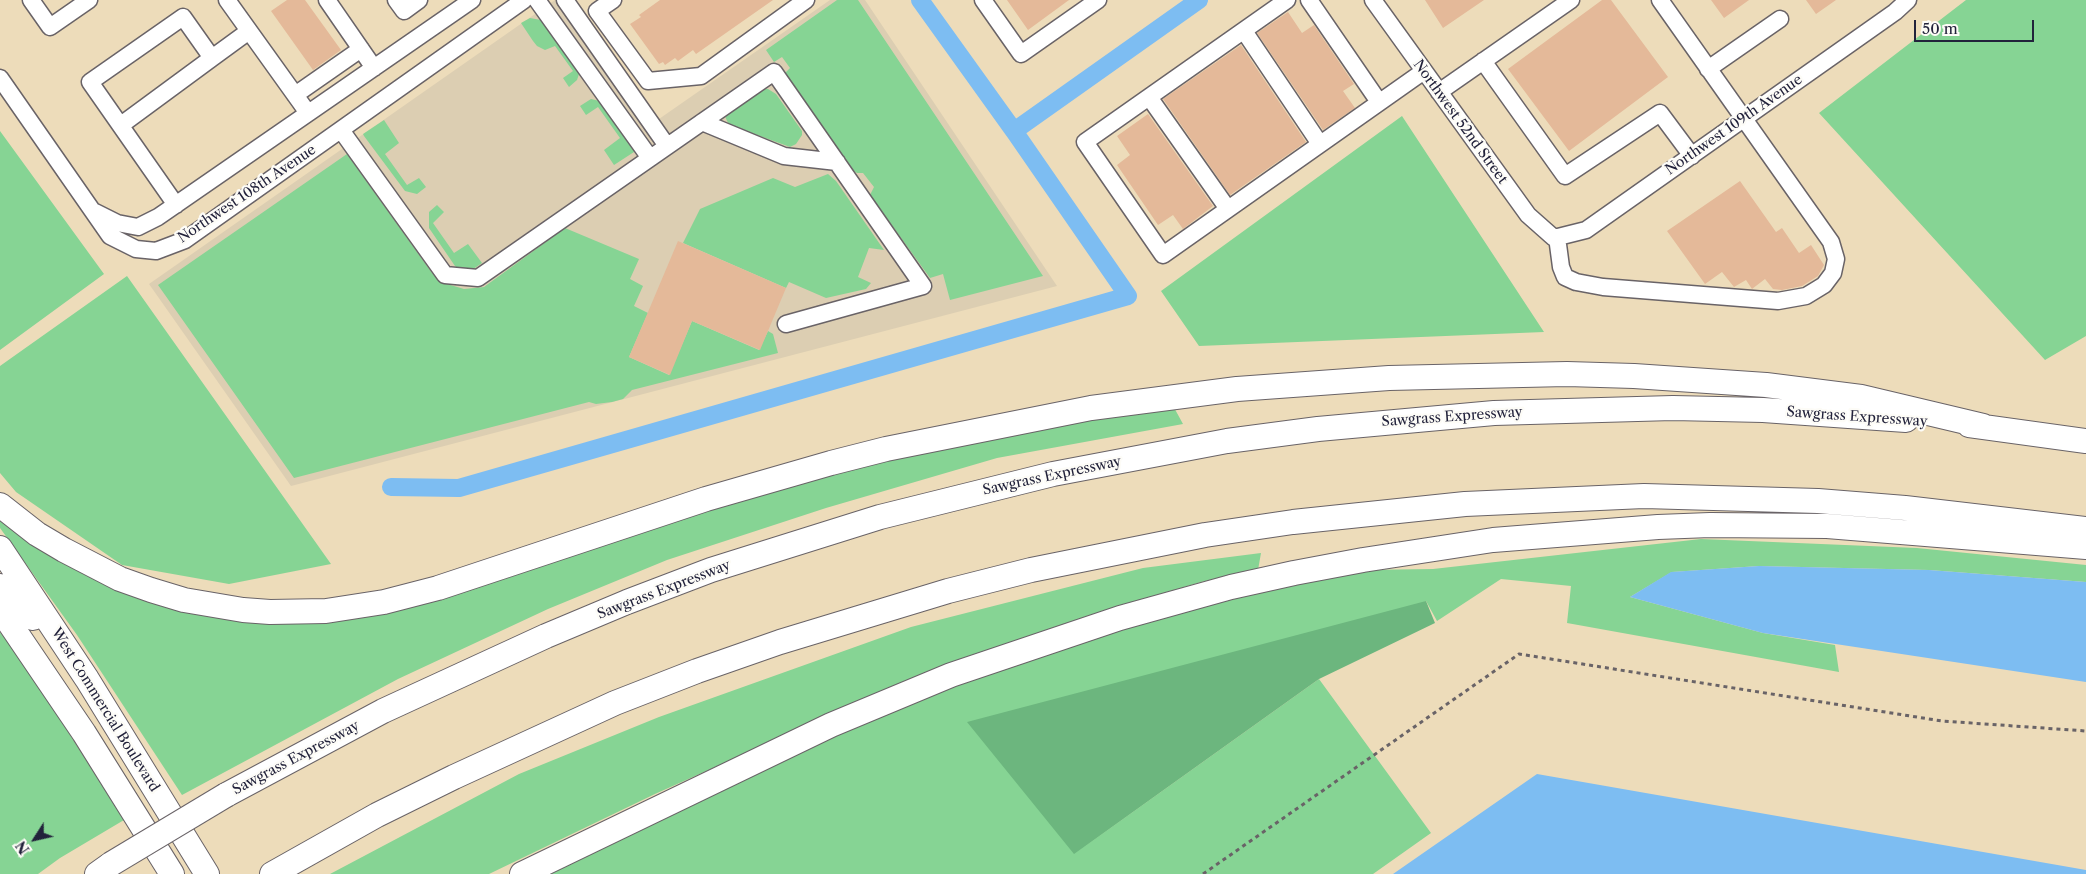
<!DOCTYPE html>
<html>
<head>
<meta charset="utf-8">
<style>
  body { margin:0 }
  #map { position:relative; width:2086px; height:874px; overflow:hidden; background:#eddcba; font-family:"Libre Caslon Text",serif }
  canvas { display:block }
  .north { position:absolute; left:10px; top:814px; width:50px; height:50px; -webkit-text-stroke:4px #fdfcf7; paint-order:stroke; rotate:235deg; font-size:14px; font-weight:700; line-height:20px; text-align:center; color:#22223b }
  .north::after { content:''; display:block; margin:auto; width:18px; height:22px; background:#22223b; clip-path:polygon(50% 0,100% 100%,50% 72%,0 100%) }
  .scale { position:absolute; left:1914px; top:20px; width:120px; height:22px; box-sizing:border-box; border:2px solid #22223b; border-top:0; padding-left:6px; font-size:15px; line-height:18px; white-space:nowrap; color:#22223b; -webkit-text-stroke:4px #fdfcf7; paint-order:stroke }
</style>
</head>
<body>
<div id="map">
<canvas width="2086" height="874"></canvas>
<div class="north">N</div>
<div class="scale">50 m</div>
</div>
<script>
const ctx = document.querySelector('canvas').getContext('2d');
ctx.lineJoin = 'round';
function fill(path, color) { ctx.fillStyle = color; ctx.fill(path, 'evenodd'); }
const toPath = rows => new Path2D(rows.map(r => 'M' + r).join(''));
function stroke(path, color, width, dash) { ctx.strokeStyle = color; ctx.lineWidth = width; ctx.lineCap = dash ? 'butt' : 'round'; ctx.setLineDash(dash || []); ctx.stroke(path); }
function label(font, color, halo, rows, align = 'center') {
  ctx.font = font + ' "Libre Caslon Text",serif'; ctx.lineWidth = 4.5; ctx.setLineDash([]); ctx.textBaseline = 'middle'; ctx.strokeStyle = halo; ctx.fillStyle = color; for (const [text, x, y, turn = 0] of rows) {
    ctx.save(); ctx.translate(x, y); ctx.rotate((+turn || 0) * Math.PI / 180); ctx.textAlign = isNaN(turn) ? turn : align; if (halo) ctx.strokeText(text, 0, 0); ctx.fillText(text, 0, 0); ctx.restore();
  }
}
fill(toPath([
  [555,0,574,0,659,119,830,0,865,0,1057,286,291,486,149,284]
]), '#dcceb2');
fill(toPath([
  [837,0,858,0,1043,276,950,300,943,274,930,278,870,195,874,187,863,173,857,173,854,171,785,73,790,68,782,57,774,62,766,50],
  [1966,0,2086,0,2086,336,2045,360,1819,113],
  [530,18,541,20,580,71,577,80,569,87,563,78,573,71,555,46,545,50,537,46,533,41,521,23],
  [762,89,768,89,776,94,802,131,802,135,796,144,790,147,730,125,727,121,725,116],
  [591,99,604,102,635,147,634,152,614,165,604,150,620,138,598,107,586,115,580,106],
  [1402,116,1544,332,1199,346,1161,291],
  [384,120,399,143,385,154,407,185,419,178,426,187,417,194,405,191,364,136,363,134],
  [0,131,104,274,0,350],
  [347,154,432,273,447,284,464,289,484,287,565,228,639,259,630,279,643,286,634,306,648,313,629,357,669,375,692,321,759,350,768,331,773,334,778,353,632,390,623,399,612,402,596,404,589,402,294,478,158,285],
  [828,174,836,181,884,250,869,248,858,277,871,283,866,289,826,298,789,282,786,288,683,243,700,209,773,178,795,187],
  [437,205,444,212,433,223,454,253,468,244,482,263,469,272,461,271,455,266,429,228,429,212],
  [127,276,331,564,229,584,122,565,16,492,0,473,0,366],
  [1171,402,1183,424,997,458,826,508,667,560,548,609,398,679,182,795,77,635,0,528,0,511,95,573,321,615,833,469],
  [1701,539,1917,548,2086,565,2086,582,1929,570,1759,566,1672,572,1630,597,1763,633,1835,645,1839,672,1567,623,1571,586,1501,579,1437,621,1426,601,1074,854,1319,679,1431,833,1373,874,546,874,792,754,1033,652,1232,597,1363,570,1433,569],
  [1261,553,1258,570,1201,582,1090,615,936,668,655,794,489,874,330,874,519,774,659,717,911,627,1143,568],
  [0,632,29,670,124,820,60,858,38,874,0,874]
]), '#86d494');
fill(toPath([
  [1426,601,1435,623,1319,679,1074,854,967,722]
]), '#6cb67e');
fill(toPath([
  [1759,566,1929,570,2086,582,2086,682,1763,633,1630,597,1671,572],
  [1537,774,2086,870,2086,874,1393,874]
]), '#7dbdf2');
stroke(toPath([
  [920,0,1014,131],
  [391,487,459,488,1128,296,1014,131,1199,0]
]), '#7dbdf2', 18);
fill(toPath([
  [287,0,305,0,341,50,313,70,271,11],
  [660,0,773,0,696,54,693,50,678,61,675,58,665,65,663,62,659,64,630,24,641,17,639,15],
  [1007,0,1069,0,1028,30],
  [1425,0,1484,0,1443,28],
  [1602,0,1611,0,1668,77,1569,151,1508,69],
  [1711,0,1749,0,1724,18],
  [1806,0,1836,0,1816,14],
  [1288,12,1302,33,1314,25,1354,84,1343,91,1355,108,1323,130,1257,33],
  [1241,45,1306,142,1230,195,1163,99],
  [1148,114,1213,206,1183,229,1173,215,1158,225,1117,165,1130,155,1117,136],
  [1740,181,1776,232,1782,228,1799,253,1811,245,1824,265,1818,276,1802,286,1782,290,1773,289,1765,279,1752,289,1746,280,1734,287,1722,272,1705,284,1667,231],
  [678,241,786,288,760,350,692,321,670,375,629,357]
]), '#e4b999');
const minor = toPath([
  [31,0,50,27,89,0],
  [227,0,308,113],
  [327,0,374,68],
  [396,0,404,11,419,0],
  [537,0,650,158],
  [565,0,667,146],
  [613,0,597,11,648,81,701,76,806,0],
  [983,0,1021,54,1098,0],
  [1287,0,1085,142,1163,255,1424,71],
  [1309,0,1379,102],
  [1373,0,1528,215,1554,238,1586,230,1895,12,1908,0],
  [1244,31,1320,144],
  [1483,61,1565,176,1660,113,1692,156],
  [1708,69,1780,19],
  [0,78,110,236,136,249,156,251,185,240,524,0],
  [1439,92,1571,0],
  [295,95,361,49],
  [1149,97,1228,209],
  [702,122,784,156,837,162],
  [121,125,212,58],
  [341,130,445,275,478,278,774,72,923,286,786,324],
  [176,205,90,82,183,17,212,58,249,31],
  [95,212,117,223,138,227,158,217,472,0],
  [1557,237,1561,267,1565,277,1576,282,1603,287,1778,301,1806,296,1824,285,1833,273,1836,259,1831,242,1660,0]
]);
const highway = toPath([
  [1969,425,2086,441],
  [0,505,37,534,64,550,120,579,151,590,184,600,243,610,270,612,326,611,384,602,438,588,706,499,831,463,886,449,1091,408,1237,389,1389,378,1567,374,1634,376,1766,385,1861,397,1983,426],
  [0,548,87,679,207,874],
  [0,586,16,598,33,618],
  [0,609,84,733,172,874],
  [226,795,383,711,546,636,627,602,711,570,880,517,1053,474,1227,441,1318,429,1494,413,1673,408,1763,410,1906,420],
  [97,874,111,864],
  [272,874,377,815,454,777,615,703,697,671,780,642,948,591,1031,570,1205,535,1293,522,1465,504,1644,496,1818,501,1905,508,2086,529],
  [522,874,831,725,951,675,1120,618,1231,587,1294,573,1363,560,1493,540,1658,527,1710,525,1827,526,2086,547]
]);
stroke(minor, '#696367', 19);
stroke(highway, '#696367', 26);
stroke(toPath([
  [1203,874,1519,654,1942,721,2086,731]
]), '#696367', 3, [4, 4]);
stroke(minor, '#fff', 16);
stroke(highway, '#fff', 24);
const highwayBridge = toPath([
  [111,864,226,795]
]);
stroke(highwayBridge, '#696367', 26, []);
stroke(highwayBridge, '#fff', 24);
label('14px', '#22223b', '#fdfcf7', [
  ["Northwest 52nd Street",1460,122,54],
  ["Northwest 109th Avenue",1734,125,-35],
  ["Northwest 108th Avenue",247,194,-34],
  ["Sawgrass Expressway",1452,417,-4],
  ["Sawgrass Expressway",1857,417,4],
  ["Sawgrass Expressway",1052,476,-12],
  ["Sawgrass Expressway",664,590,-21],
  ["West Commercial Boulevard",105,710,58],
  ["Sawgrass Expressway",296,758,-28]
]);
</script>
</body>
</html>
